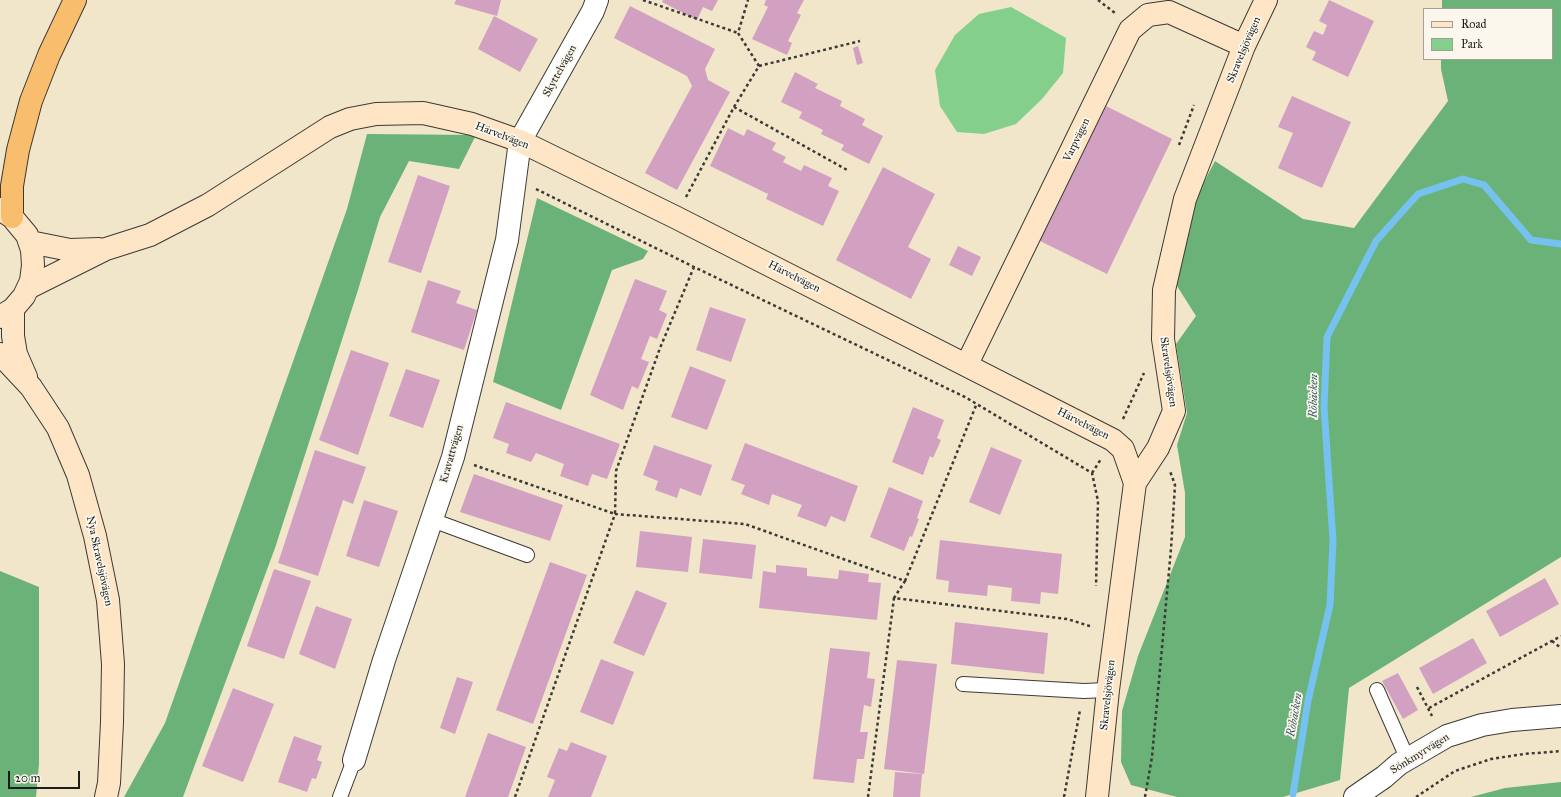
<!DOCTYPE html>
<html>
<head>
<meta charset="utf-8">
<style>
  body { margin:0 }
  #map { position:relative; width:1561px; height:797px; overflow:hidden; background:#f1e6ca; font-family:"IM FELL Great Primer",serif }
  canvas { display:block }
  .legend { position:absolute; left:1423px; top:8px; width:130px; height:52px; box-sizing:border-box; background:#fbf7ec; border:1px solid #a29f99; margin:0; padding:5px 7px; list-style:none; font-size:12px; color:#1c1c1c }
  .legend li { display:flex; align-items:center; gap:8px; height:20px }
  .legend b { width:20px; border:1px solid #a29f99 }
  .scale { position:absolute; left:8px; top:771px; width:72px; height:18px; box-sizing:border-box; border:2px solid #1c1c1c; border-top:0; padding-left:5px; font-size:12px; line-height:14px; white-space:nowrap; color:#1c1c1c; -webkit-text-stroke:3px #fbf7ec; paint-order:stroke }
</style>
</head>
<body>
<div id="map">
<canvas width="1561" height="797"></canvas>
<ul class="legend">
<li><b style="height:5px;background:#fde5c5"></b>Road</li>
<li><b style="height:11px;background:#84cf8c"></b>Park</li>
</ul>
<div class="scale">20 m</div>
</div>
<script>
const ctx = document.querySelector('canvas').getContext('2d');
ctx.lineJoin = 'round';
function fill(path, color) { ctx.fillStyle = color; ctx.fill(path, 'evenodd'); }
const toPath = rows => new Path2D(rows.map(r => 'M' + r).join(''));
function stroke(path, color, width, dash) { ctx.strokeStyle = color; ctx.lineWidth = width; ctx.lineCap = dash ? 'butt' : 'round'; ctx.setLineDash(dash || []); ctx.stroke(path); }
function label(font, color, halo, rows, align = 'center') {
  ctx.font = font + ' "IM FELL Great Primer",serif'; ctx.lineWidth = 3.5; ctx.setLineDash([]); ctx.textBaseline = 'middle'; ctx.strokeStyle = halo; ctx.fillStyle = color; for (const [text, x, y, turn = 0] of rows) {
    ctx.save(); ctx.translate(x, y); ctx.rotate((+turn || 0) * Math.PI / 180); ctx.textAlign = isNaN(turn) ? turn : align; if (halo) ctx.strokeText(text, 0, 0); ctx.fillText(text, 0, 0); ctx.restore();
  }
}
fill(toPath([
  [1011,7,1066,38,1063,73,1042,99,1016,124,984,134,957,132,940,106,935,70,955,35,979,14]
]), '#84cf8c');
fill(toPath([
  [1442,0,1561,0,1561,557,1349,688,1340,780,1283,797,1177,797,1131,785,1121,762,1122,711,1138,656,1185,537,1185,493,1177,445,1187,413,1176,344,1196,316,1177,286,1191,207,1215,161,1303,219,1354,228,1448,101,1441,69,1441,59,1552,59,1552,9,1442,9],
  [367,134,476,135,459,169,409,161,380,217,358,290,275,548,183,797,124,797,165,723,347,209],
  [537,198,648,251,643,259,612,270,561,410,493,382],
  [0,571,39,587,39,764,36,797,0,797],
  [1561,782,1561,797,1471,797,1505,788]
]), '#6bb278');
stroke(toPath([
  [1293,794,1308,701,1330,605,1333,541,1324,407,1327,337,1376,241,1418,194,1463,179,1484,185,1531,240,1561,244]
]), '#75c1ef', 7);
fill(toPath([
  [456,0,501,0,497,16,454,4],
  [663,0,718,0,712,11,703,7,697,20,662,2],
  [766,0,804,0,797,13,801,15,788,41,792,43,787,55,752,39,768,7,764,5],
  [1329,0,1374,21,1348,77,1312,60,1316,52,1306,47,1314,31,1323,35,1327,25,1319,21],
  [630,6,715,49,705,69,708,80,730,92,677,190,645,173,692,86,687,76,614,38],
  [494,16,538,39,520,72,478,49],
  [858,46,863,63,857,65,853,48],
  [795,72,818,84,815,88,842,101,840,106,865,119,862,125,883,136,869,164,841,150,844,145,821,134,823,130,799,118,802,112,781,102],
  [1292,96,1351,122,1322,188,1278,168,1293,133,1278,127],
  [1106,106,1172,139,1107,274,1040,241],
  [728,128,744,136,747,129,776,143,772,150,786,157,783,162,801,171,804,165,832,178,828,186,839,191,823,226,766,199,768,194,710,166],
  [883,167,935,194,908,247,931,259,911,299,836,260],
  [418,175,450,186,421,273,388,262],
  [958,246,981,257,972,276,949,265],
  [635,279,667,291,659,310,667,314,657,339,650,336,641,359,649,362,638,389,632,386,623,410,590,395],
  [428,280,461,291,456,303,477,310,464,350,411,332],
  [710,307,746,319,731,362,696,350],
  [351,350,389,363,358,455,319,440],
  [690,366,726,380,707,430,671,417],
  [406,369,440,380,423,428,389,416],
  [506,402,620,444,607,479,592,474,588,486,560,476,564,464,536,453,531,462,506,453,509,444,493,438],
  [913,407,944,420,937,438,941,440,933,458,930,456,923,475,892,462],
  [745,443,858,486,845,522,831,516,826,527,797,516,802,505,772,494,769,505,741,494,745,485,731,480],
  [654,445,712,465,701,496,680,488,677,498,655,490,658,481,643,475],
  [991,447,1022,460,1000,515,969,502],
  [315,450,366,467,353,504,343,500,318,576,278,563],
  [474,474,563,505,550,541,460,512],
  [889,487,923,501,917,518,919,519,912,537,910,536,904,551,870,537],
  [364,500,398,511,379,567,346,556],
  [640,531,692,537,688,572,636,567],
  [703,539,756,545,752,579,699,573],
  [940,540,1062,554,1058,594,1041,592,1040,604,1011,601,1012,588,988,585,987,596,948,592,949,581,936,579],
  [550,562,587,575,533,724,496,710],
  [776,565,807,568,807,576,838,579,839,570,869,574,868,582,881,583,877,620,759,608,763,571,776,573],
  [274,569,311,581,284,659,247,646],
  [1545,578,1559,604,1500,637,1486,611],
  [636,590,667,603,644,656,613,643],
  [316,606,352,619,335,669,299,654],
  [955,622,1048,633,1044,674,951,664],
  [1473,638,1487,663,1433,694,1419,668],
  [830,648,870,652,867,678,875,679,871,707,864,705,860,732,868,732,864,759,857,759,854,783,813,779],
  [601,659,634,672,613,725,580,712],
  [897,660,937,664,924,774,884,769],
  [1398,673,1418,710,1403,719,1382,681],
  [457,677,473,682,455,734,440,728],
  [233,688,274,704,243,782,202,766],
  [488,733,526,747,508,797,465,797],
  [294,736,322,746,317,760,322,762,316,779,312,778,307,792,278,782],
  [571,742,607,756,591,797,548,797,555,780,547,777,559,748,567,751],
  [895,772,922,774,920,797,893,797]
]), '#d2a1c2');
const lane = toPath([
  [432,520,527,555],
  [963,684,1084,691,1108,690],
  [1377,690,1408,760],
  [340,797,354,760]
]);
const street = toPath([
  [354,760,384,660,453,457,507,240,520,141,593,11,597,0],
  [1355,797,1384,777,1399,764,1447,736,1482,725,1512,720,1561,716]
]);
const secondary = toPath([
  [0,209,12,217,27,235,32,250,33,265,31,281,24,296,13,309,0,317],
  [30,242,70,250,99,249],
  [28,288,106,249,150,235,208,205,330,127,350,119,376,114,423,113,472,124,520,141,675,217,1113,440,1123,449,1135,483],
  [13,309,13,336,16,354,26,377],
  [0,354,31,387,58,428,78,475,95,536,108,600,113,664,112,722,109,783,106,797],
  [967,364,1130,30,1148,15,1169,12,1244,46],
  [1097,797,1108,690,1135,483,1158,448,1174,411,1163,339,1164,290,1185,199,1244,46,1266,0]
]);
const highway = toPath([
  [12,217,12,186,18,150,31,101,49,55,75,0]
]);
stroke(lane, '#3c3a36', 16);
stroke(street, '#3c3a36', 24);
stroke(secondary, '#3c3a36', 24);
stroke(highway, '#3c3a36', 24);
stroke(toPath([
  [643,0,738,33],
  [1098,0,1115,13],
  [759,66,860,41],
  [734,107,849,171],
  [1179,145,1194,105],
  [536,189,694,267,965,397,1092,473,1098,501,1096,586],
  [686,197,734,107,759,66,738,33,748,0],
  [1123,419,1144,373],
  [474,465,615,514,616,471,660,348,694,267],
  [1092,473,1101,459],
  [905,581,977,403],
  [1552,641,1561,648],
  [1417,687,1432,716],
  [1429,708,1561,636],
  [515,797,615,514,745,524,905,581,894,598,1067,619,1093,627],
  [868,797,894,598],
  [1064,797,1080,710],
  [1145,797,1152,757,1171,549,1175,485,1170,471],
  [1416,797,1455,771,1491,759,1524,754,1561,751]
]), '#3c3a36', 2.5, [3, 3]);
stroke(lane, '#fff', 14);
stroke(street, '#fff', 22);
stroke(secondary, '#fde5c5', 22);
stroke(highway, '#f9be6d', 22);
label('11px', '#1c1c1c', '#fbf7ec', [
  ["Skravelsjövägen",1244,50,-67],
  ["Skyttelvägen",560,71,-61],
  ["Härvelvägen",502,136,21],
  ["Varpvägen",1077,140,-64],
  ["Härvelvägen",794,277,27],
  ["Skravelsjövägen",1168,372,82],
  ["Härvelvägen",1083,424,27],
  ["Kravattvägen",452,454,-74],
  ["Nya Skravelsjövägen",99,561,78],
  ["Skravelsjövägen",1108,695,-84],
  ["Sönkmyrvägen",1420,754,-32]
]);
label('italic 12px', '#3b5666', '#fbf7ec', [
  ["Röbäcken",1314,396,-89],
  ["Röbäcken",1295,715,-80]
]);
</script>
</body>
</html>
